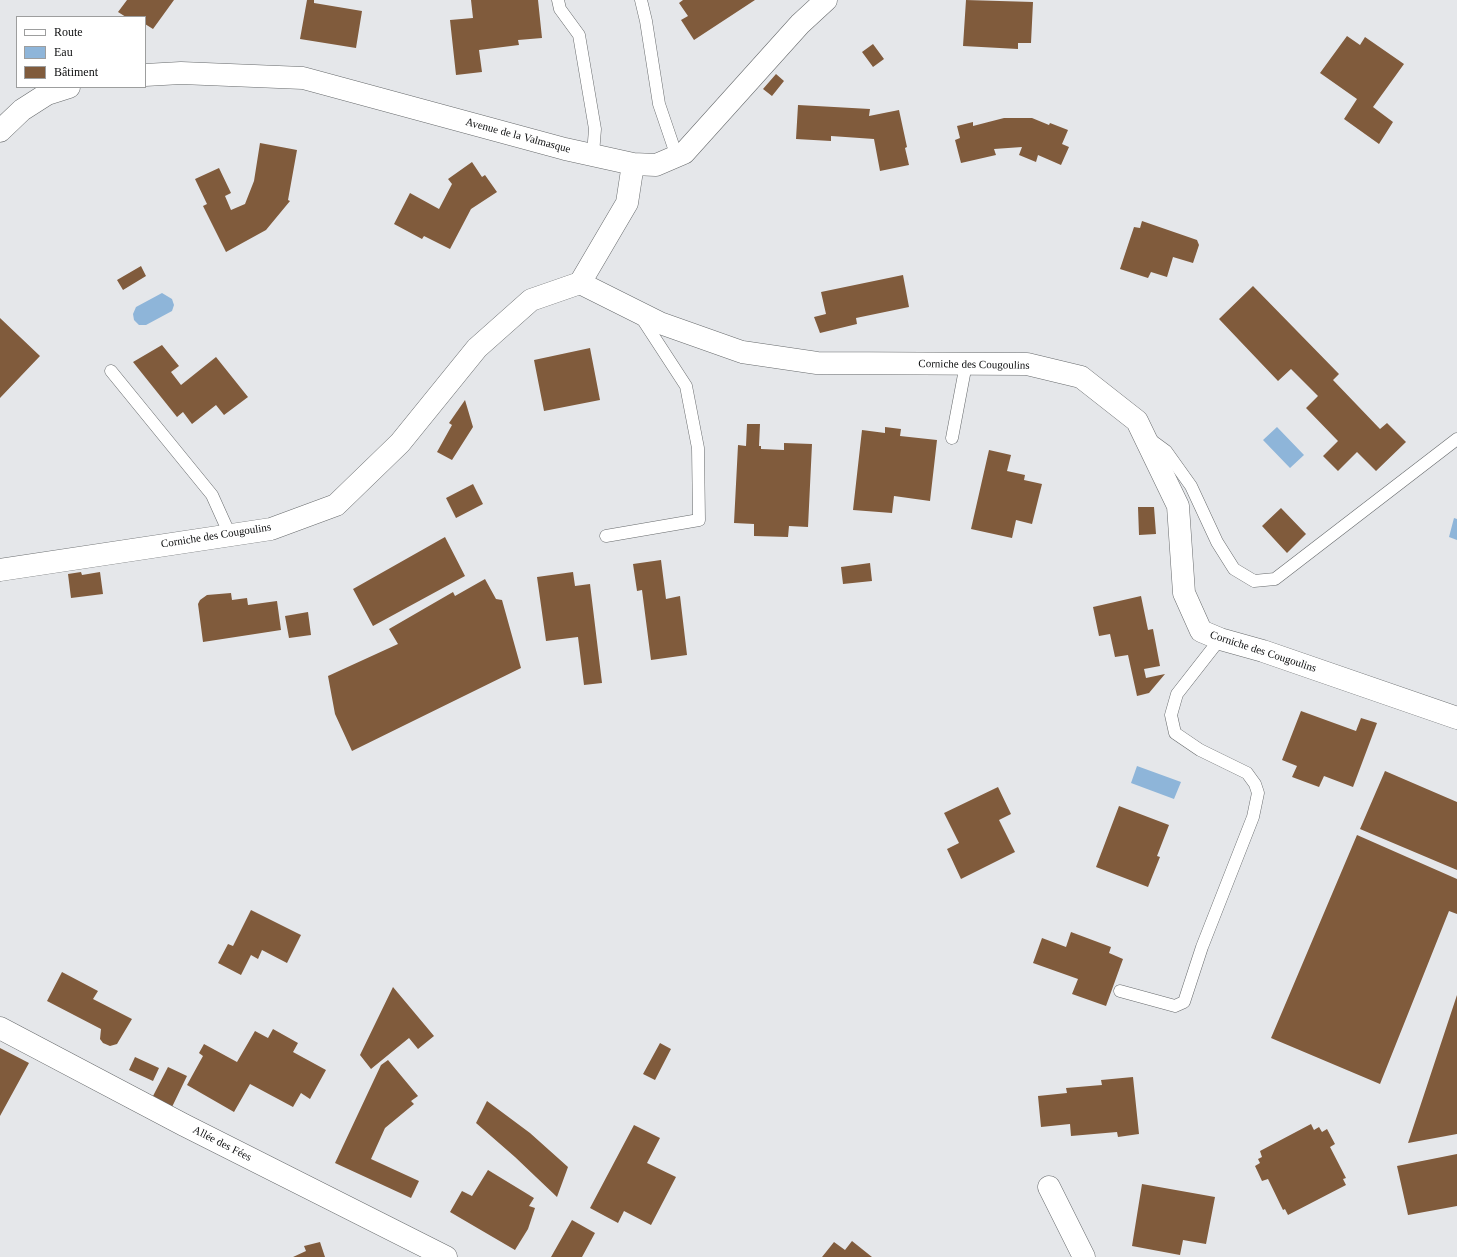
<!DOCTYPE html>
<html>
<head>
<meta charset="utf-8">
<style>
  body { margin:0 }
  #map { position:relative; width:1457px; height:1257px; overflow:hidden; background:#e5e7ea; font-family:Georgia,serif }
  canvas { display:block }
  .legend { position:absolute; left:16px; top:16px; width:130px; height:72px; box-sizing:border-box; background:#fff; border:1px solid #9d9e9e; margin:0; padding:5px 7px; list-style:none; font-size:12px; color:#0b0c0d }
  .legend li { display:flex; align-items:center; gap:8px; height:20px }
  .legend b { width:20px; border:1px solid #9d9e9e }
</style>
</head>
<body>
<div id="map">
<canvas width="1457" height="1257"></canvas>
<ul class="legend">
<li><b style="height:5px;background:#fff"></b>Route</li>
<li><b style="height:11px;background:#8eb5d9"></b>Eau</li>
<li><b style="height:11px;background:#805b3c"></b>Bâtiment</li>
</ul>
</div>
<script>
const ctx = document.querySelector('canvas').getContext('2d');
ctx.lineJoin = 'round';
function fill(path, color) { ctx.fillStyle = color; ctx.fill(path, 'evenodd'); }
const toPath = rows => new Path2D(rows.map(r => 'M' + r).join(''));
function stroke(path, color, width, dash) { ctx.strokeStyle = color; ctx.lineWidth = width; ctx.lineCap = dash ? 'butt' : 'round'; ctx.setLineDash(dash || []); ctx.stroke(path); }
function label(font, color, halo, rows, align = 'center') {
  ctx.font = font + ' Georgia,serif'; ctx.lineWidth = 3.5; ctx.setLineDash([]); ctx.textBaseline = 'middle'; ctx.strokeStyle = halo; ctx.fillStyle = color; for (const [text, x, y, turn = 0] of rows) {
    ctx.save(); ctx.translate(x, y); ctx.rotate((+turn || 0) * Math.PI / 180); ctx.textAlign = isNaN(turn) ? turn : align; if (halo) ctx.strokeText(text, 0, 0); ctx.fillText(text, 0, 0); ctx.restore();
  }
}
fill(toPath([
  [162,293,172,299,174,305,172,311,146,325,139,325,134,320,133,314,136,307],
  [1277,427,1304,455,1290,468,1263,440],
  [1454,518,1457,519,1457,540,1449,537],
  [1137,766,1181,782,1174,799,1131,783]
]), '#8eb5d9');
fill(toPath([
  [127,0,174,0,153,29,145,24,145,17,126,17,118,12],
  [307,0,314,0,314,3,362,11,356,48,300,39],
  [471,0,538,0,542,38,518,40,519,45,479,50,482,72,456,75,450,20,473,18],
  [683,0,755,0,694,40,681,20,688,16,679,3],
  [966,0,1033,2,1031,43,1018,43,1018,49,963,46],
  [1347,36,1360,45,1365,37,1404,64,1373,107,1393,122,1379,144,1344,119,1357,99,1320,73],
  [873,44,884,59,873,67,862,52],
  [776,74,784,81,772,96,763,89],
  [798,105,870,109,869,116,899,110,907,147,905,148,909,165,880,171,874,139,831,136,831,141,796,139],
  [1004,118,1032,118,1049,125,1050,123,1068,130,1062,144,1069,147,1061,165,1038,155,1036,162,1019,155,1022,147,994,149,996,155,961,163,955,140,960,138,957,126,973,122,973,126],
  [260,143,297,150,288,200,290,201,266,230,226,252,203,206,207,204,195,179,219,168,231,193,225,196,231,210,245,204,254,181],
  [472,162,482,177,485,175,497,192,471,209,450,249,424,236,422,239,394,224,410,193,439,209,452,184,448,179],
  [1142,221,1197,240,1199,245,1193,263,1173,257,1167,277,1151,272,1148,278,1120,269,1134,227,1140,228],
  [141,266,146,276,123,290,117,280],
  [903,275,909,307,856,318,857,324,820,333,814,317,826,314,821,292],
  [1253,286,1339,374,1333,380,1380,429,1387,423,1406,442,1376,471,1357,452,1338,471,1323,456,1338,441,1306,408,1318,396,1291,369,1278,381,1219,319],
  [0,318,40,356,0,398],
  [162,345,179,366,171,372,181,385,216,357,248,397,224,415,216,405,192,424,183,412,177,417,133,362],
  [590,348,600,400,544,411,534,360],
  [465,400,473,427,452,460,437,452,452,425,449,423],
  [747,424,760,424,759,446,761,446,761,449,784,450,784,443,812,444,808,527,789,526,788,537,754,536,754,524,734,523,738,445,746,446],
  [885,427,901,429,900,436,937,440,930,501,894,496,892,513,853,510,862,430,885,433],
  [989,450,1011,455,1007,471,1025,475,1024,480,1042,484,1032,524,1016,520,1012,538,971,529],
  [473,484,483,504,456,518,446,498],
  [1138,507,1154,507,1156,534,1139,535],
  [1281,508,1306,534,1287,553,1262,526],
  [445,537,465,576,373,626,353,589],
  [661,560,666,599,680,596,687,655,651,660,642,590,637,591,633,564],
  [870,563,872,581,843,584,841,567],
  [81,572,82,575,100,572,103,594,71,598,68,574],
  [573,572,575,586,590,584,602,683,584,685,578,637,546,641,537,577],
  [485,579,496,599,502,600,521,668,352,751,335,714,328,676,398,644,389,629,453,592,455,596],
  [231,593,232,600,247,598,248,605,277,601,281,630,203,642,198,604,200,600,207,595],
  [1141,596,1148,630,1153,629,1160,666,1144,669,1146,678,1165,674,1149,693,1137,696,1128,655,1115,657,1110,634,1099,636,1093,607],
  [308,612,311,635,289,638,285,616],
  [1301,711,1356,731,1361,718,1377,723,1353,787,1324,776,1319,787,1292,777,1297,766,1282,760],
  [1385,771,1457,802,1457,870,1360,829],
  [998,787,1011,814,999,820,1015,852,961,879,947,849,959,843,944,813],
  [1119,806,1169,825,1157,856,1160,857,1148,887,1096,867],
  [1357,835,1457,879,1457,914,1449,911,1380,1084,1271,1038],
  [251,910,301,935,287,963,262,950,258,959,251,955,241,975,218,963,228,944,233,946],
  [1071,932,1111,947,1109,953,1123,959,1106,1006,1072,994,1078,979,1033,963,1042,938,1066,947],
  [62,972,98,991,93,999,132,1019,117,1044,110,1046,103,1043,100,1039,101,1029,47,1001],
  [393,987,434,1036,418,1049,409,1038,371,1069,360,1055],
  [1457,995,1457,1134,1408,1143],
  [273,1029,298,1043,293,1052,326,1070,310,1099,301,1093,293,1107,250,1084,234,1112,187,1085,203,1056,199,1053,204,1044,237,1062,255,1031,268,1038],
  [660,1043,671,1049,655,1080,643,1074],
  [0,1048,29,1063,0,1116],
  [135,1057,159,1068,153,1081,129,1070],
  [388,1060,418,1096,411,1101,414,1104,385,1128,371,1159,419,1181,411,1198,335,1163,381,1065],
  [168,1067,187,1076,172,1107,153,1096],
  [1133,1077,1139,1134,1118,1137,1117,1132,1071,1136,1070,1124,1041,1127,1038,1096,1067,1093,1066,1088,1102,1085,1101,1080],
  [487,1101,530,1133,568,1167,557,1197,515,1157,476,1123],
  [1311,1124,1314,1130,1319,1127,1322,1132,1327,1129,1335,1144,1330,1147,1346,1178,1343,1179,1346,1185,1288,1215,1285,1209,1283,1210,1268,1179,1262,1181,1255,1166,1260,1163,1258,1159,1262,1157,1260,1151],
  [634,1125,660,1138,647,1163,676,1177,651,1225,624,1211,618,1223,590,1208],
  [1457,1154,1457,1206,1408,1215,1397,1166],
  [488,1170,534,1198,529,1206,535,1208,528,1229,515,1250,450,1212,462,1191,472,1196],
  [1142,1184,1215,1197,1206,1244,1183,1240,1180,1255,1132,1246],
  [572,1220,595,1233,582,1257,551,1257],
  [852,1241,872,1257,822,1257,834,1242,845,1250],
  [320,1242,325,1257,293,1257,306,1251,304,1246]
]), '#805b3c');
const lane = toPath([
  [558,0,560,9,579,35,595,129,593,154],
  [641,0,646,21,659,104,677,157],
  [111,371,212,495,230,535],
  [952,438,966,364],
  [1151,440,1166,451,1191,486,1217,542,1234,569,1254,581,1275,579,1457,439],
  [606,536,699,520,698,448,686,386,641,317],
  [1120,991,1175,1006,1184,1002,1202,947,1253,817,1258,793,1255,784,1247,773,1200,750,1175,733,1171,715,1177,694,1220,639]
]);
const street = toPath([
  [145,75,181,73,303,78,565,149,633,164,656,165,684,153,800,24,826,0],
  [0,131,22,110,47,94,69,87],
  [580,283,660,323,742,352,817,363,1027,364,1081,377,1137,421,1178,506,1184,593,1201,631,1220,639,1263,651,1457,718],
  [0,570,271,529,336,505,400,443,477,348,531,300,580,283,627,203,633,164],
  [0,1028,184,1125,446,1257],
  [1049,1187,1084,1257]
]);
stroke(lane, '#676a6c', 13);
stroke(street, '#676a6c', 23);
stroke(lane, '#fff', 12);
stroke(street, '#fff', 22);
label('11px', '#0b0c0d', '#fff', [
  ["Avenue de la Valmasque",518,136,15],
  ["Corniche des Cougoulins",974,365,1],
  ["Corniche des Cougoulins",216,536,-9],
  ["Corniche des Cougoulins",1263,652,18],
  ["Allée des Fées",222,1144,27]
]);
</script>
</body>
</html>
